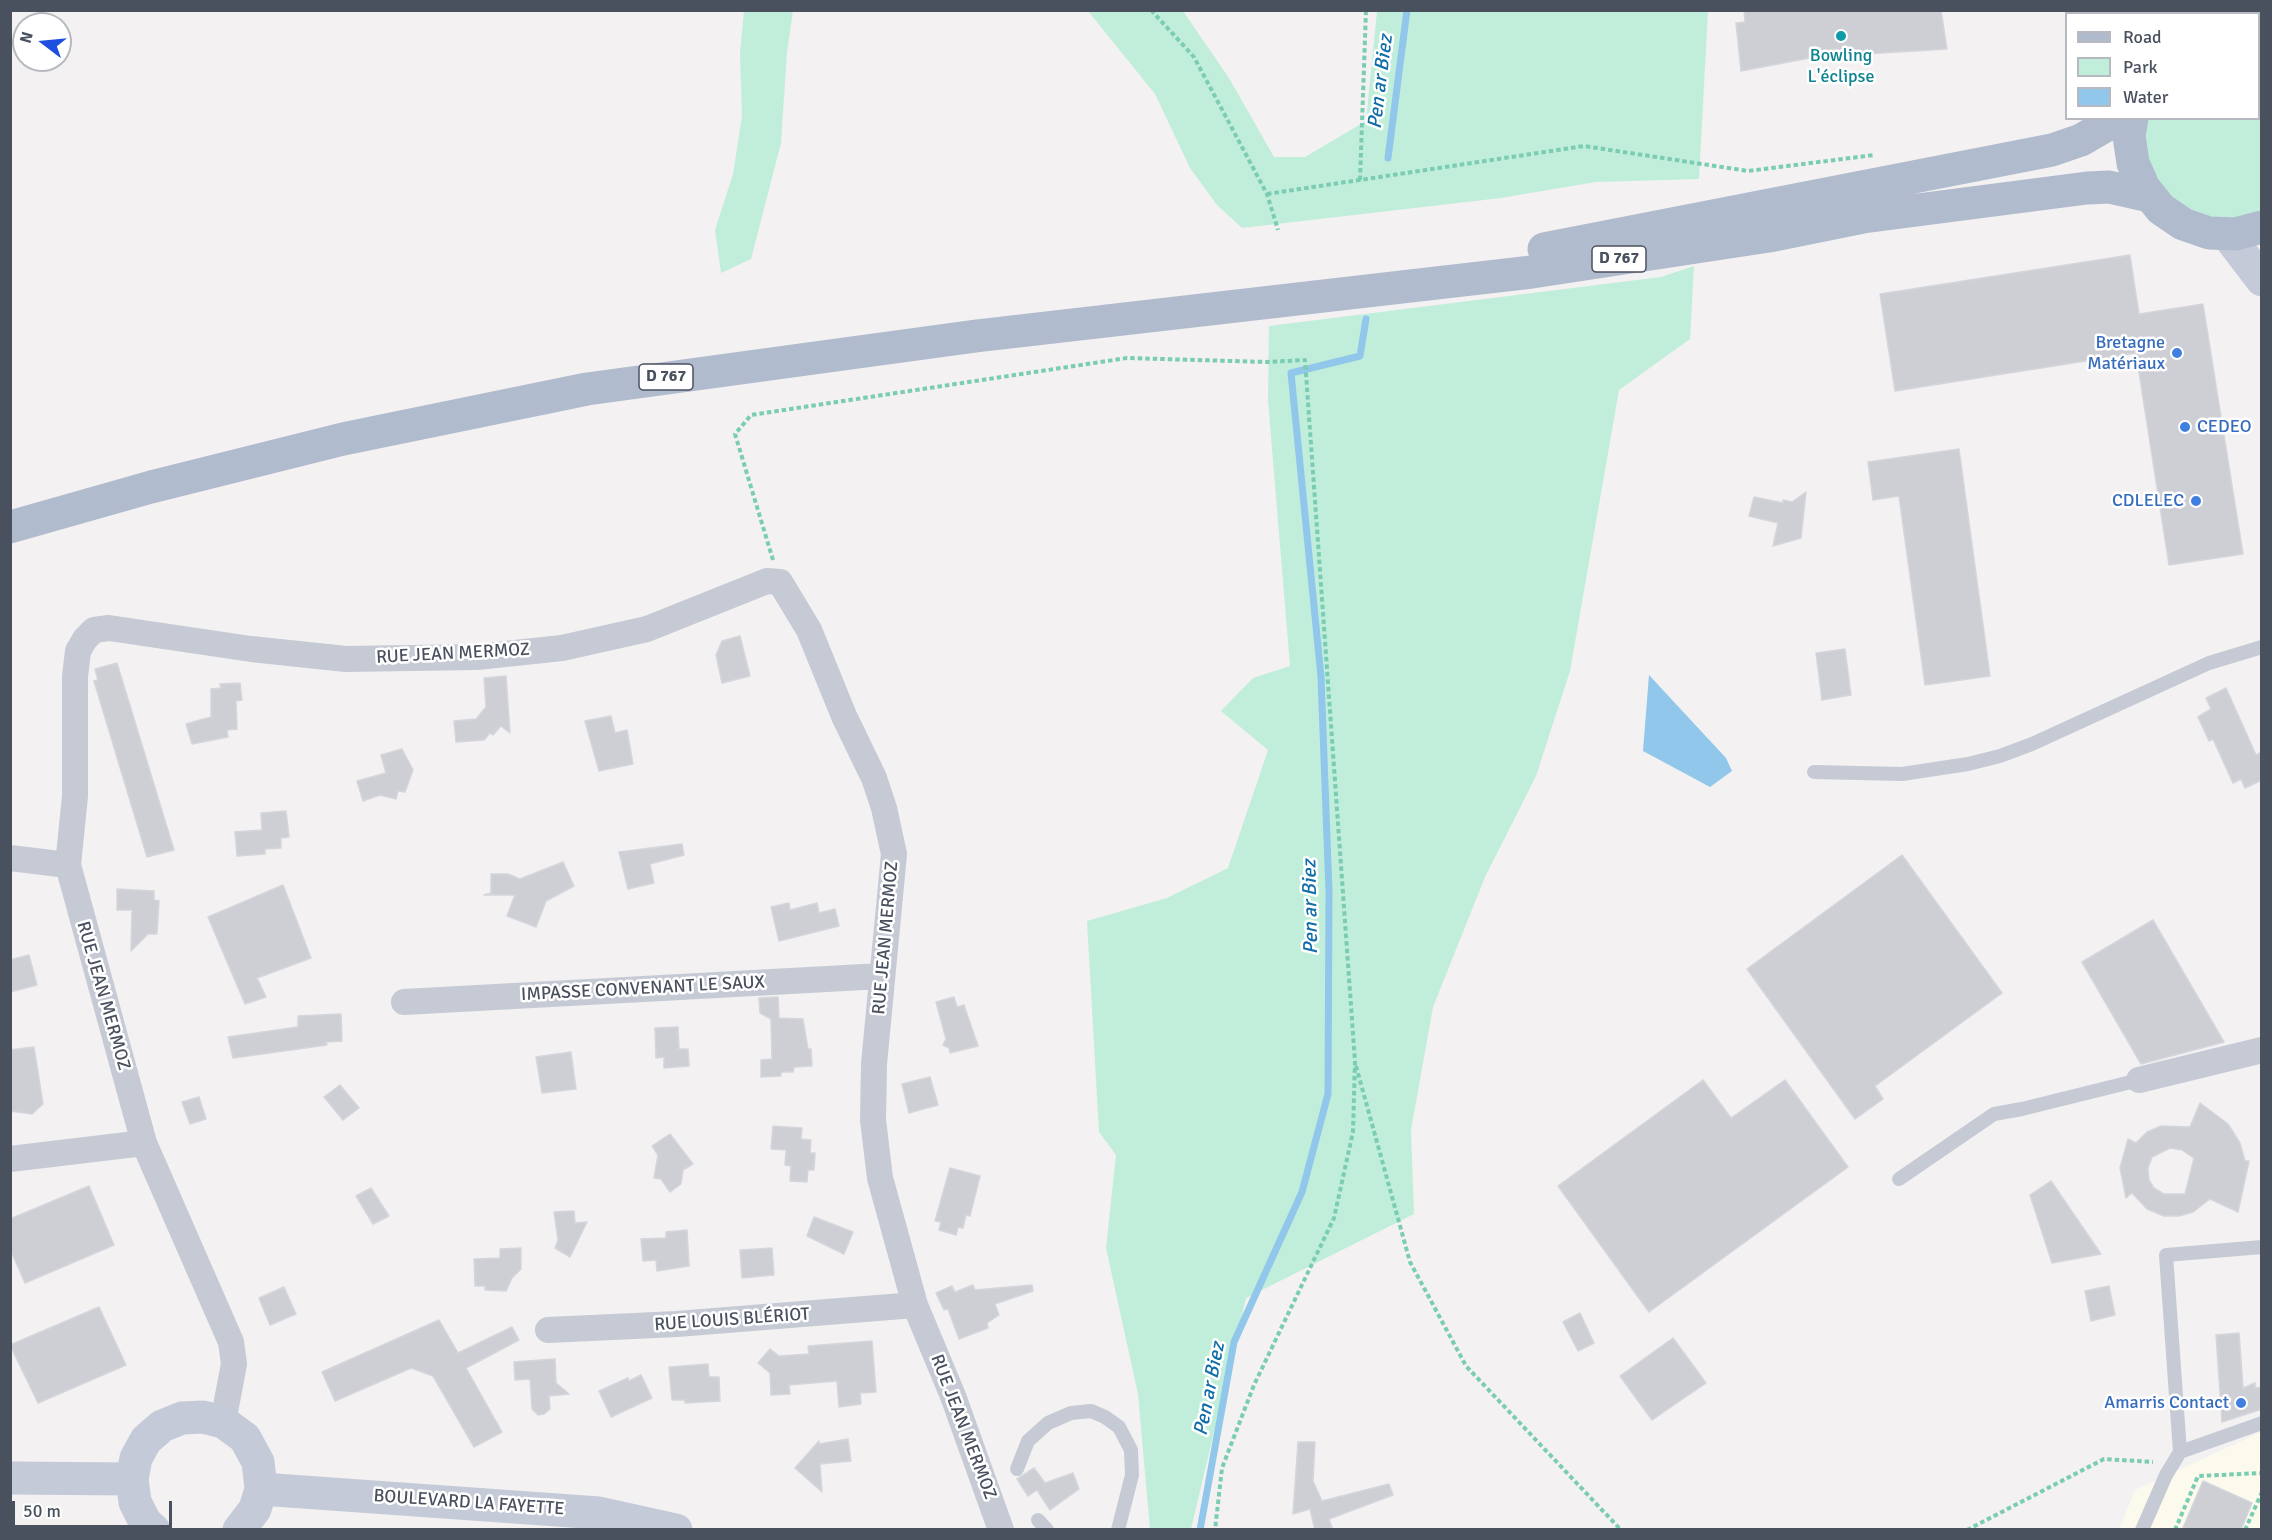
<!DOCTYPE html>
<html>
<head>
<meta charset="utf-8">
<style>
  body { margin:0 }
  #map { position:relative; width:2272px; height:1540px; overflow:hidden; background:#f3f1f1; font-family:Signika,sans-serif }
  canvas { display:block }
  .frame { position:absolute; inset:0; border:12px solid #49505e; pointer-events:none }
  .legend { position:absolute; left:2065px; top:12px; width:195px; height:108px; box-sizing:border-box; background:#fff; border:2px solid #b6b9bf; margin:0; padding:8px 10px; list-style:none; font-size:18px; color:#49505e }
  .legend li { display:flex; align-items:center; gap:12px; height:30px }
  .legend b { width:30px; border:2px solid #b6b9bf }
  .north { position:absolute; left:12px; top:12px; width:60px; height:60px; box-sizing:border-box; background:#fff; border:2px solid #b6b9bf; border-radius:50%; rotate:286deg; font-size:16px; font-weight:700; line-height:24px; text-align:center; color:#49505e }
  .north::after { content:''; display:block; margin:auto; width:21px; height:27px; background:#1e4fdf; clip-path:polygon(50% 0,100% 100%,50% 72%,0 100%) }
  .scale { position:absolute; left:12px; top:1501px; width:160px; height:27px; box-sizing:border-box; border:3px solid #49505e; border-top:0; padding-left:8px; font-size:18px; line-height:21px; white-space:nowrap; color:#49505e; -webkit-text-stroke:4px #fff; paint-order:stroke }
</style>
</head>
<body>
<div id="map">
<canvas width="2272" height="1540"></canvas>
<div class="frame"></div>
<ul class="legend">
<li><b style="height:8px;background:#b1bbce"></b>Road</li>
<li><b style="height:16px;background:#c1eedb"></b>Park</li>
<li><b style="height:16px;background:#90c7ea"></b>Water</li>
</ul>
<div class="north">N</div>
<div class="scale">50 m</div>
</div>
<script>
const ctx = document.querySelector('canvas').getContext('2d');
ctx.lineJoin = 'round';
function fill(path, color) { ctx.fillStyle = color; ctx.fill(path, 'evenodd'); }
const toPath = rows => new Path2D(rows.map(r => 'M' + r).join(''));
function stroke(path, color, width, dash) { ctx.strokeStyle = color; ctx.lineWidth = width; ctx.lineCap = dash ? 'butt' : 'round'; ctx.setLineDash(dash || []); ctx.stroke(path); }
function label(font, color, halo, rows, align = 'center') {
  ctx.font = font + ' Signika,sans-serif'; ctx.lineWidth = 5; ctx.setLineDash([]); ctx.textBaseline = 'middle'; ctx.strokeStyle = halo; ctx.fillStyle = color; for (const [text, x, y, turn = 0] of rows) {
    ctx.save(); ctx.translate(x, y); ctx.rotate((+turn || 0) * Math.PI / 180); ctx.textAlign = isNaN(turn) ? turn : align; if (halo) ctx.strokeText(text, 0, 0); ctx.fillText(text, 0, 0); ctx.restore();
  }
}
fill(toPath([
  [2261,1432,2261,1529,2119,1530,2135,1490]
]), '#fcfaec');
fill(toPath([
  [744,11,793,11,787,52,781,143,751,259,721,273,715,230,733,174,742,116,740,53],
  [1088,11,1183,11,1229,78,1274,157,1305,157,1366,121,1377,11,1708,11,1699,179,1596,182,1501,198,1242,228,1217,205,1190,168,1155,94],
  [2259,65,2261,66,2261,213,2225,222,2174,203,2156,182,2146,156,2145,130,2148,119,2258,118],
  [1694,266,1690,339,1619,390,1570,671,1536,776,1485,877,1433,1007,1411,1130,1414,1214,1246,1298,1191,1529,1150,1529,1138,1394,1106,1248,1116,1155,1099,1132,1087,921,1167,898,1228,868,1268,750,1221,711,1253,678,1290,666,1268,400,1269,326,1661,277]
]), '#c1eedb');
fill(toPath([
  [1649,675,1726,758,1732,771,1710,787,1643,751]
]), '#90c7ea');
stroke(toPath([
  [1388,158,1407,10],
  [1200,1530,1234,1342,1302,1192,1328,1094,1329,892,1321,677,1291,373,1360,356,1366,319]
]), '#90c7ea', 7);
const building = toPath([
  [1744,10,1941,10,1947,49,1815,57,1741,71,1736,23,1745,22,1744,10],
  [2130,255,2139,314,2203,304,2243,554,2169,565,2136,353,1895,391,1880,294,2130,255],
  [1959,449,1990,676,1925,685,1899,496,1873,500,1868,462,1959,449],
  [1806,492,1801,538,1773,546,1778,523,1749,516,1754,497,1783,503,1783,500,1792,502,1806,492],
  [740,636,750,676,722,683,716,655,722,641,740,636],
  [1845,649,1851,695,1822,700,1816,653,1845,649],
  [117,663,174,850,147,857,94,681,98,680,95,669,117,663],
  [506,676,510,733,501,726,493,735,490,733,484,740,456,742,454,721,476,719,486,707,484,678,506,676],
  [240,683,242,700,236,701,237,729,227,730,228,737,192,744,186,724,211,717,211,689,221,688,220,684,240,683],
  [2226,688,2256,755,2262,752,2262,780,2245,788,2241,779,2233,783,2213,739,2209,741,2198,717,2211,709,2206,698,2226,688],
  [611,716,615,733,627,730,633,764,599,771,585,721,611,716],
  [402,749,413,770,405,792,398,791,396,799,380,795,363,801,357,781,386,773,381,755,402,749],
  [286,811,289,837,281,838,281,848,265,849,265,854,237,856,235,832,262,830,261,813,286,811],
  [682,844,684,855,650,864,654,883,628,889,619,852,682,844],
  [1902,855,2002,993,1875,1086,1883,1099,1855,1119,1747,969,1902,855],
  [563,862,574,886,546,901,536,927,507,916,515,895,484,895,491,893,491,874,508,874,520,879,563,862],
  [283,885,311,958,257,978,266,997,245,1004,208,917,283,885],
  [117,889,154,891,154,900,159,901,157,934,148,934,131,951,132,910,117,910,117,889],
  [789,903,790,910,817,903,819,913,835,909,839,926,779,941,771,907,789,903],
  [2153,920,2224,1042,2141,1064,2082,962,2153,920],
  [29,955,37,985,10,992,10,960,29,955],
  [778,997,779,1018,803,1019,808,1049,811,1049,812,1066,794,1067,793,1072,781,1072,781,1076,761,1077,761,1060,772,1059,771,1019,760,1013,759,998,778,997],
  [954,997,957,1007,964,1005,978,1046,950,1053,949,1048,943,1045,946,1039,936,1002,954,997],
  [341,1014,342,1041,326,1042,327,1045,233,1058,228,1037,298,1027,298,1016,341,1014],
  [678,1027,679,1049,688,1049,689,1066,664,1068,664,1057,656,1058,655,1028,678,1027],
  [34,1047,43,1104,32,1114,10,1111,10,1050,34,1047],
  [571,1052,576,1089,542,1093,536,1057,571,1052],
  [930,1077,938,1105,909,1113,902,1084,930,1077],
  [1703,1080,1731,1118,1785,1080,1848,1167,1649,1312,1558,1186,1703,1080],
  [340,1085,359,1108,343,1120,324,1097,340,1085],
  [199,1097,206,1119,190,1124,182,1102,199,1097],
  [2200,1103,2228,1124,2240,1143,2245,1161,2249,1161,2238,1212,2210,1199,2193,1212,2179,1216,2164,1216,2147,1209,2132,1193,2126,1198,2120,1168,2128,1139,2136,1143,2147,1132,2161,1126,2190,1127,2200,1103],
  [2170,1148,2182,1150,2194,1158,2185,1194,2164,1194,2154,1188,2149,1180,2148,1168,2152,1157,2170,1148],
  [773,1126,802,1128,801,1139,811,1140,810,1153,815,1153,814,1170,808,1170,807,1182,790,1181,791,1166,785,1165,786,1150,771,1149,773,1126],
  [670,1134,693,1164,683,1170,681,1184,670,1192,661,1179,654,1178,658,1155,652,1146,670,1134],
  [950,1168,980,1176,970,1216,966,1215,963,1228,958,1227,956,1235,939,1230,941,1222,935,1221,950,1168],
  [2051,1181,2101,1254,2052,1263,2030,1195,2051,1181],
  [89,1186,114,1245,25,1283,10,1249,10,1219,89,1186],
  [371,1188,389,1216,373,1224,356,1196,371,1188],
  [574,1211,575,1223,587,1222,570,1257,555,1248,558,1240,554,1212,574,1211],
  [814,1217,853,1232,844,1254,807,1236,814,1217],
  [687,1230,689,1266,657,1271,656,1260,643,1261,641,1239,666,1238,666,1232,687,1230],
  [521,1248,521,1269,512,1278,506,1291,485,1290,485,1286,475,1286,474,1259,500,1258,500,1249,521,1248],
  [772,1248,774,1275,742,1278,740,1250,772,1248],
  [973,1285,975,1290,1032,1285,1033,1291,995,1304,999,1315,987,1323,988,1328,959,1339,948,1309,944,1310,936,1293,952,1286,955,1292,973,1285],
  [2109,1286,2115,1315,2091,1321,2085,1291,2109,1286],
  [284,1287,296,1314,270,1325,259,1298,284,1287],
  [99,1307,126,1365,38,1403,10,1345,99,1307],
  [1580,1313,1594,1343,1578,1351,1563,1322,1580,1313],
  [439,1320,458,1353,512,1327,519,1340,466,1368,502,1432,474,1447,433,1376,411,1368,335,1401,322,1372,439,1320],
  [2239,1333,2243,1388,2255,1383,2255,1388,2262,1387,2262,1409,2222,1422,2216,1335,2239,1333],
  [1673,1338,1706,1383,1652,1420,1620,1376,1673,1338],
  [872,1341,876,1392,860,1393,861,1404,839,1407,837,1381,789,1385,790,1394,771,1395,770,1373,758,1363,770,1349,779,1356,809,1354,808,1346,872,1341],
  [555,1359,556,1383,569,1394,549,1396,550,1409,544,1414,538,1415,532,1409,530,1379,515,1380,514,1362,555,1359],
  [708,1364,709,1377,719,1377,720,1401,685,1403,685,1400,672,1400,669,1367,708,1364],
  [641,1375,652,1398,611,1417,599,1391,628,1378,629,1381,641,1375],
  [848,1439,851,1461,820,1464,822,1492,795,1468,819,1441,819,1444,848,1439],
  [1298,1442,1315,1442,1313,1481,1322,1501,1389,1484,1393,1495,1329,1519,1333,1530,1315,1530,1310,1509,1293,1514,1298,1442],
  [1034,1468,1045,1483,1073,1473,1079,1489,1050,1510,1037,1490,1028,1496,1017,1479,1034,1468],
  [2203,1481,2252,1503,2241,1530,2182,1530,2203,1481]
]);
fill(building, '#cecfd5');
stroke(building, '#d5d6dc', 1.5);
stroke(toPath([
  [1151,10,1194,57,1267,194,1278,230],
  [1360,180,1366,10],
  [1267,194,1584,146,1748,171,1874,155],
  [773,560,735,434,751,415,1127,358,1267,362,1305,360,1355,1062,1353,1132,1334,1218,1254,1385,1222,1468,1215,1530],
  [1356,1066,1410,1262,1466,1366,1621,1530],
  [1967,1530,2104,1459,2153,1462],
  [2175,1530,2198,1476,2262,1473],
  [2245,1530,2262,1492]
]), '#7accb2', 4, [4.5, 3]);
stroke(toPath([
  [1814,772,1902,774,1968,764,2000,756,2032,744,2209,663,2262,647],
  [1899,1179,1994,1114,2022,1109,2139,1080],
  [2180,1452,2166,1255,2262,1247],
  [1017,1469,1028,1441,1048,1423,1071,1413,1091,1411,1105,1417,1119,1427,1131,1450,1132,1475,1118,1530],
  [1038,1520,1047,1530],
  [2142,1530,2166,1475,2180,1452,2262,1423]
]), '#c5cad5', 14);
stroke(toPath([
  [10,858,68,865],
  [404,1002,882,976],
  [2139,1080,2262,1050],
  [10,1159,144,1143],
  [548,1330,677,1324,915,1305],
  [223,1422,234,1364,231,1342,144,1143,68,865,75,796,75,677,78,651,85,639,94,630,109,628,251,649,346,659,477,657,562,648,647,629,767,581,780,582,809,630,844,716,874,778,884,808,894,854,874,1064,873,1120,880,1178,915,1305,953,1396,1001,1530]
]), '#c5cad5', 26);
stroke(toPath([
  [2227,234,2262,280],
  [10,1478,132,1479],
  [261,1489,599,1513,676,1530],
  [154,1530,145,1522,135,1502,132,1479,136,1458,146,1440,162,1426,182,1418,203,1417,223,1422,245,1438,258,1462,261,1489,255,1509,239,1530]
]), '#c4cad8', 33);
stroke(toPath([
  [2168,10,2172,14],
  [2258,47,2262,48],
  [2132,118,2129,136,2133,163,2144,188,2161,209,2183,224,2209,233,2235,234,2262,227],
  [1544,249,2052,150,2081,140,2119,118],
  [10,527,151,487,343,439,587,389,976,336,1532,272,1769,236,1863,217,2087,188,2109,187,2149,196]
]), '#b1bbce', 33);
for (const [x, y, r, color] of [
  [1841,36,6,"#0f9aa8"],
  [2177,353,6,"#3f7fe0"],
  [2185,427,6,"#3f7fe0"],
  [2196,501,6,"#3f7fe0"],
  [2241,1403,6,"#3f7fe0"]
]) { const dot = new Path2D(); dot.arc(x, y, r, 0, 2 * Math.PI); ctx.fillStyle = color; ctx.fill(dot); stroke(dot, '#fff', 2); }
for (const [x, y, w] of [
  [1619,259,54],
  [666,377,54]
]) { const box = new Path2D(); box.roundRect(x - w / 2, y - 13, w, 26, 4.5); ctx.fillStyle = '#fff'; ctx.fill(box); stroke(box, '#49505e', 1.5); }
label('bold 16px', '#49505e', null, [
  ["D 767",1619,259],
  ["D 767",666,377]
]);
label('18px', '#0d838f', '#fff', [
  ["Bowling",1841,56],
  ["L'éclipse",1841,77]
]);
label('18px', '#366cbe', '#fff', [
  ["Bretagne",2165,343],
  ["Matériaux",2165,364],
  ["CEDEO",2197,427,"left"],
  ["CDLELEC",2184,501],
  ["Amarris Contact",2229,1403]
], 'right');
label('18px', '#49505e', '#fff', [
  ["RUE JEAN MERMOZ",453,654,-3],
  ["RUE JEAN MERMOZ",886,938,-85],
  ["IMPASSE CONVENANT LE SAUX",643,989,-3],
  ["RUE JEAN MERMOZ",103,996,74],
  ["RUE LOUIS BLÉRIOT",732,1320,-4],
  ["RUE JEAN MERMOZ",963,1427,69],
  ["BOULEVARD LA FAYETTE",469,1503,4]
]);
label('italic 20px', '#116da9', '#fff', [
  ["Pen ar Biez",1381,82,-83],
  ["Pen ar Biez",1311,907,-91],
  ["Pen ar Biez",1210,1389,-79]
]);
</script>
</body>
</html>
